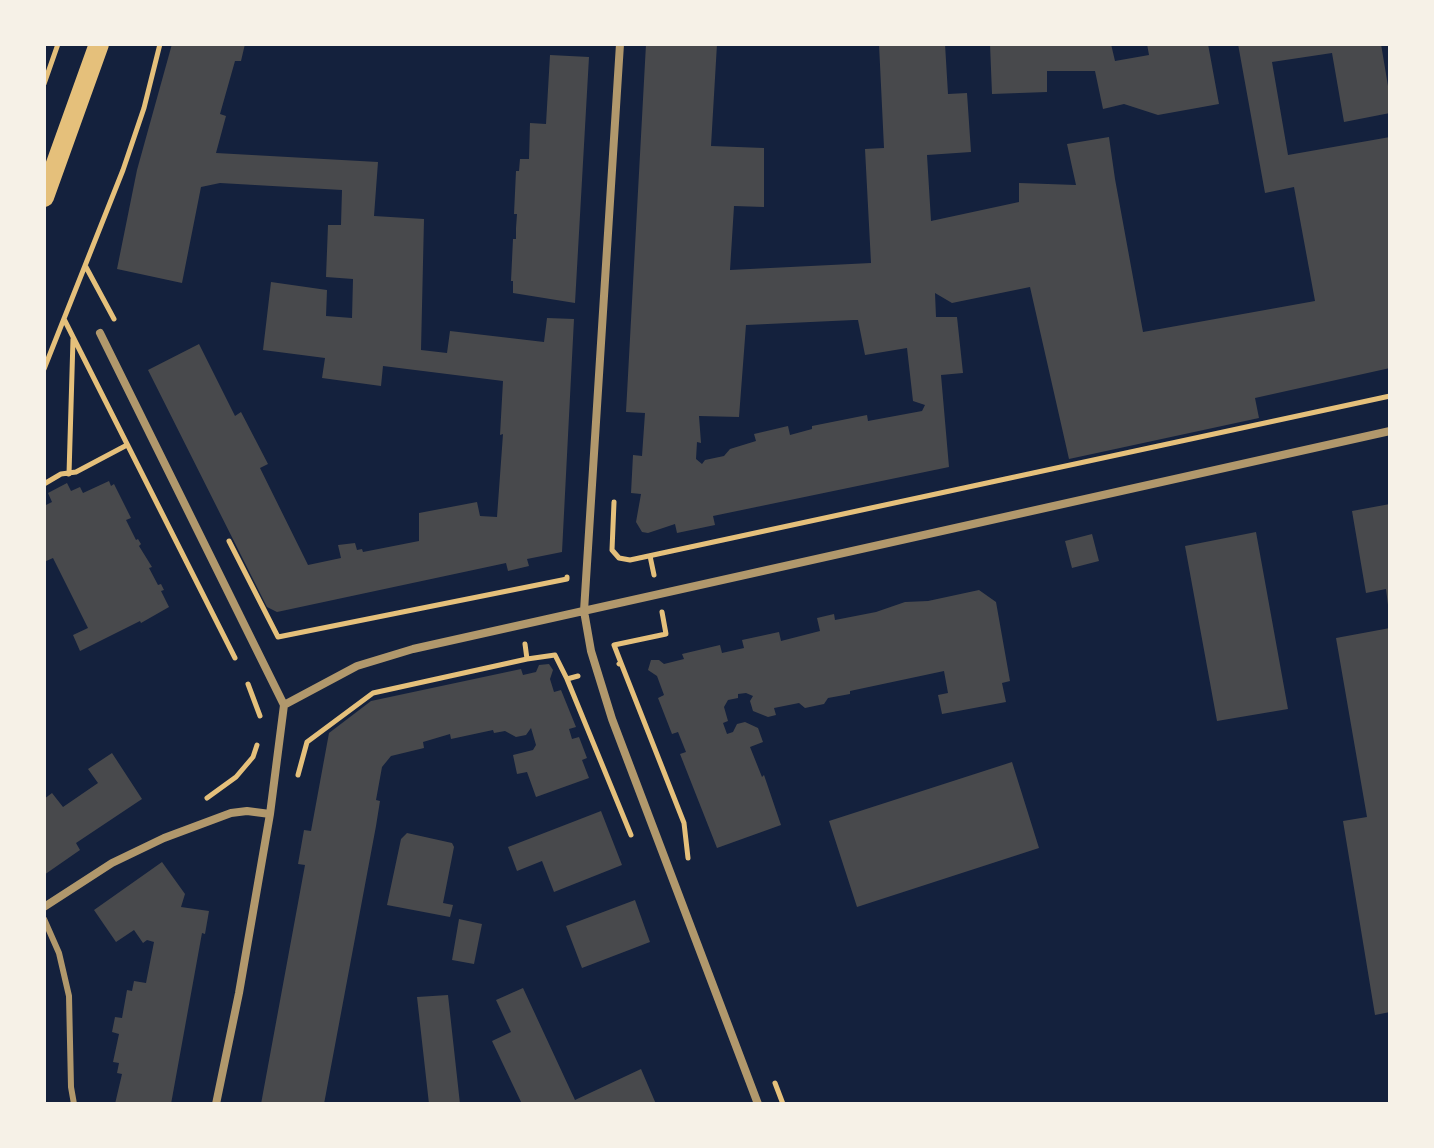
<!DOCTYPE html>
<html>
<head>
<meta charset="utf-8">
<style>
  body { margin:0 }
  #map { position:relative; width:1434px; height:1148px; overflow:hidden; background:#14213d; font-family:"Open Sans",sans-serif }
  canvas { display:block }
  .frame { position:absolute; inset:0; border:46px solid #f6f1e7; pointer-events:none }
</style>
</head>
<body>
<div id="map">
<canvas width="1434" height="1148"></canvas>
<div class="frame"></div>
</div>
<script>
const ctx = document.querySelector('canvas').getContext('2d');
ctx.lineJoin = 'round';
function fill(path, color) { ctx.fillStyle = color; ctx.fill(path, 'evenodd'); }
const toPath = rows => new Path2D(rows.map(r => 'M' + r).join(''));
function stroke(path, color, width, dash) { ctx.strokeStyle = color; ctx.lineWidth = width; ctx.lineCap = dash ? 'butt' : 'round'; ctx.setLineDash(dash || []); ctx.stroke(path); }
fill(toPath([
  [172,44,245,44,241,61,235,61,220,114,226,116,216,153,378,162,374,216,424,219,421,350,447,353,450,331,544,342,547,318,574,319,562,552,527,559,529,566,508,571,506,563,277,612,267,607,148,370,199,344,235,416,241,412,268,464,260,468,308,565,341,558,338,545,355,543,357,550,362,549,363,552,419,541,419,513,477,502,480,516,497,517,503,434,500,435,503,381,383,366,381,386,322,378,325,358,263,350,271,282,327,290,326,316,352,318,353,279,326,277,328,225,341,225,342,190,220,183,201,187,182,283,117,269,137,170],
  [646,44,717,44,711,146,764,148,764,207,734,206,730,270,871,263,865,149,884,148,879,44,945,44,948,94,967,93,971,152,927,155,931,221,1019,202,1019,183,1076,185,1067,144,1109,137,1115,179,1143,332,1315,301,1294,187,1265,193,1238,44,1381,44,1390,98,1390,113,1344,122,1332,53,1272,62,1288,155,1390,137,1390,368,1255,398,1259,418,1069,459,1030,287,952,303,935,293,936,317,957,317,963,373,941,375,949,467,713,516,715,525,677,533,675,524,648,533,642,532,636,522,641,494,631,493,633,455,642,456,645,413,626,412],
  [854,320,858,320,865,355,907,348,913,401,925,405,922,411,868,421,867,415,812,426,812,429,790,435,788,426,754,434,756,441,730,449,724,456,705,460,702,464,696,459,697,442,701,443,699,416,739,417,746,325],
  [990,44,1111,44,1115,61,1149,55,1147,44,1208,44,1219,104,1158,115,1124,104,1103,109,1095,71,1047,71,1047,92,992,94],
  [550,55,589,57,575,303,513,293,513,281,511,281,513,239,516,239,516,228,517,214,514,214,516,171,519,171,520,159,529,159,530,123,546,124],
  [109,481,111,486,114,484,131,518,126,520,136,540,138,539,141,544,139,546,152,567,149,568,158,585,161,584,164,590,161,591,169,607,141,623,140,621,80,651,73,635,88,628,53,558,44,562,44,506,52,502,48,493,67,483,71,491,80,487,83,493],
  [1390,504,1390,605,1388,605,1386,589,1366,593,1352,511],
  [1256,532,1288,709,1217,721,1185,546],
  [1092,534,1099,561,1072,568,1065,541],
  [979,590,996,602,1010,681,1002,683,1006,702,942,714,938,695,948,693,944,671,850,691,850,694,828,698,824,704,805,708,799,703,774,708,776,715,768,717,753,711,750,701,753,696,746,693,738,694,738,698,728,700,724,707,728,721,723,723,727,734,733,732,737,724,745,722,758,728,763,742,750,747,762,777,764,775,781,825,717,848,680,754,686,752,678,732,672,734,658,698,664,695,657,676,648,670,651,660,659,660,664,664,684,659,682,654,720,645,722,653,744,648,742,640,779,632,781,641,820,631,817,618,834,614,835,620,876,612,905,602,928,601],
  [1390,628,1390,1012,1375,1015,1343,821,1367,817,1336,638],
  [549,664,553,670,550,679,554,692,561,690,576,727,569,729,572,739,579,737,587,758,582,760,589,778,536,797,527,772,517,774,513,755,533,750,536,745,531,728,526,735,516,737,505,731,494,733,493,730,451,739,450,734,423,742,424,748,391,756,382,767,376,800,380,801,376,826,324,1104,261,1104,305,865,298,864,304,830,311,831,329,733,371,701,521,669,523,675,536,672,539,665],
  [112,753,142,799,76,843,80,850,44,875,44,799,52,793,63,807,98,783,88,769],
  [1012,762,1039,848,857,907,829,821],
  [601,811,622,865,554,892,542,861,517,871,508,847],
  [407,833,452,843,454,847,443,903,453,905,450,917,387,905,401,839],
  [162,862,185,894,181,907,209,911,205,934,202,933,171,1104,115,1104,122,1074,117,1073,119,1063,113,1062,119,1034,112,1032,115,1017,122,1018,127,990,132,991,134,981,146,983,154,942,147,940,143,943,134,930,116,942,94,910],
  [635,900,650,942,582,968,566,926],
  [459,919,482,924,474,964,452,960],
  [523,988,575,1100,641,1069,656,1104,522,1104,492,1041,511,1032,496,1000],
  [448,995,460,1104,429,1104,417,997]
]), '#48494c');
stroke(toPath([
  [44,84,58,44],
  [86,267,114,319],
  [64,319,235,658],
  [44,369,123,170,144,108,160,44],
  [69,474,73,339],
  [44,484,61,474,76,472,127,445],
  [614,502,612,550,619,558,630,560,1390,396],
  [229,541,278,637,567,579,567,577],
  [650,556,654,575],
  [525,644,527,659,555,655,567,679,578,676],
  [621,663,684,823,688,858],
  [619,664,621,663,614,645,666,634,662,612],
  [567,679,631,835],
  [248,684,260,716],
  [298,775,307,742,373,693,527,659],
  [207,798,236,777,253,757,257,745],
  [775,1083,783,1104]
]), '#e5c07b', 5);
stroke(toPath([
  [44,919,59,953,69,996,71,1087,74,1104]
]), '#b1986c', 6);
stroke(toPath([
  [620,44,584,611,591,651,612,719,758,1104],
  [100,333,284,705,270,814,239,993,216,1104],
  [284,705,357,666,413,649,1390,431],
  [44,907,112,863,164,838,231,813,247,811,270,814]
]), '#b1986c', 8);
stroke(toPath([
  [44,197,99,44]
]), '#e5c07b', 20);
</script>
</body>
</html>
